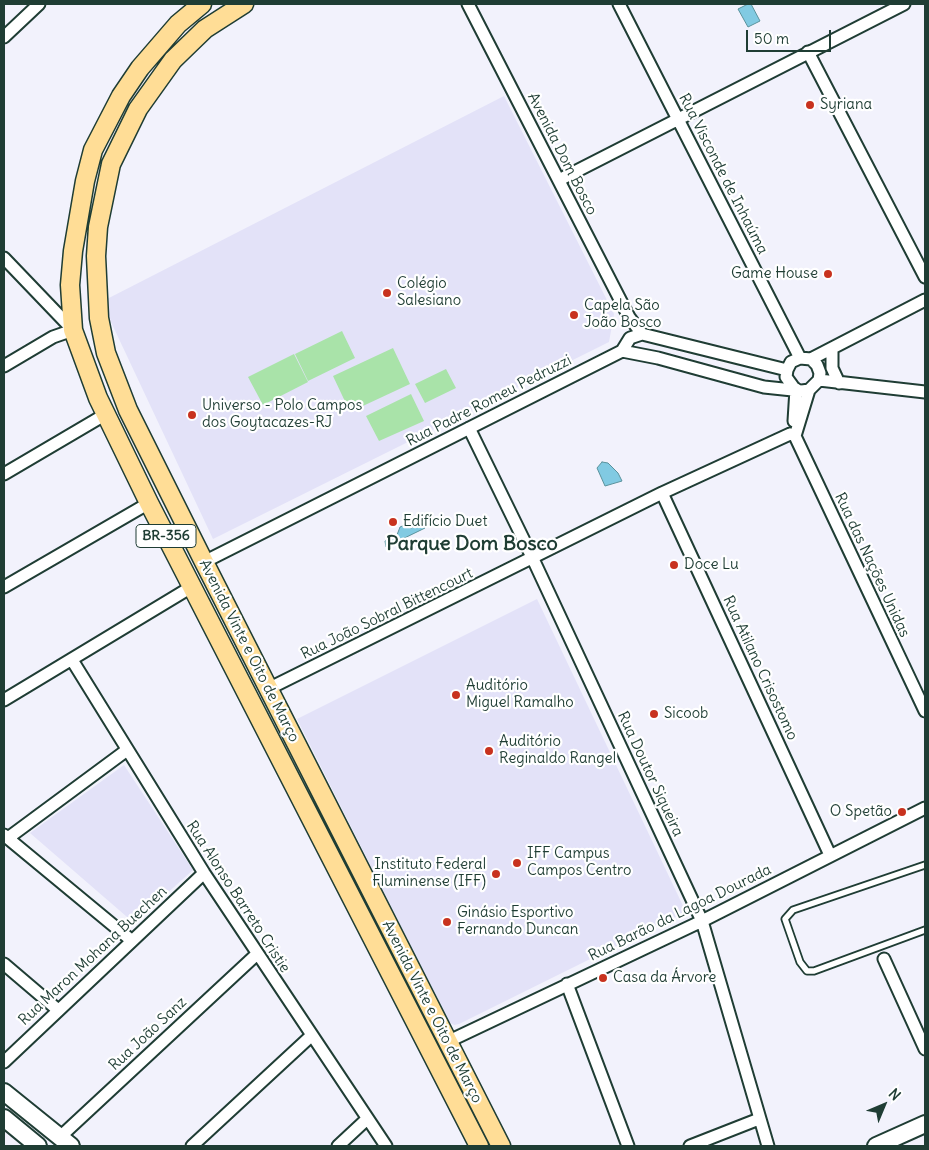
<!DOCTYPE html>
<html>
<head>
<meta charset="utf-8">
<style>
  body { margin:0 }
  #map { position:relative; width:929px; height:1150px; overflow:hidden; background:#f2f2fc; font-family:Delius,sans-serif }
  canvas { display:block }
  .frame { position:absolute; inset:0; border:5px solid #1f3d34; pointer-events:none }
  .north { position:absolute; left:859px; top:1080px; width:50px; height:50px; -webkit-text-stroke:4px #fff; paint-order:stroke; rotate:45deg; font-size:14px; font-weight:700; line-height:20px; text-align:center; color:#1f3d34 }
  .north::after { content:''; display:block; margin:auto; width:18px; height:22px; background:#1f3d34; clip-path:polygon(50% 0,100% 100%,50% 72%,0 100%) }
  .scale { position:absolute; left:746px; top:30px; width:85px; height:22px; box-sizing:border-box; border:2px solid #1f3d34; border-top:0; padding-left:6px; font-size:15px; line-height:18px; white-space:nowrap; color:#1f3d34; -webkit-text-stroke:4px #fff; paint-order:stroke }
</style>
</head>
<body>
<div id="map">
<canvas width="929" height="1150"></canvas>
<div class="frame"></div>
<div class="north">N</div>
<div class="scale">50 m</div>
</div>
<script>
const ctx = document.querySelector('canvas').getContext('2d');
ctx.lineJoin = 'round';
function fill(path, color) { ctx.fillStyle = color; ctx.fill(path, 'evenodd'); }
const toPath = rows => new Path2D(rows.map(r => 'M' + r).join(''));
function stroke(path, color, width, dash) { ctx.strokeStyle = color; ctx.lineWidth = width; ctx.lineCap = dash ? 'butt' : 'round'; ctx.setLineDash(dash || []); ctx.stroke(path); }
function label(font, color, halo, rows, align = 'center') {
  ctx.font = font + ' Delius,sans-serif'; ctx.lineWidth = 4.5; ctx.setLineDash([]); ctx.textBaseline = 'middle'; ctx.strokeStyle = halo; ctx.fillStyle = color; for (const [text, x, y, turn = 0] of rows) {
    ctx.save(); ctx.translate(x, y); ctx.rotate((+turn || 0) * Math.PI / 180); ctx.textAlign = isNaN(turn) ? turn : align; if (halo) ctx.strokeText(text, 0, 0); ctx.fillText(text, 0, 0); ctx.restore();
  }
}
fill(toPath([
  [504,96,614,314,609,342,213,539,111,322,105,300],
  [537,599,685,910,681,914,459,1024,454,1025,449,1022,297,719],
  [124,765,193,870,134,923,30,833]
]), '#e3e2f8');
fill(toPath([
  [342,331,355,358,308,381,295,354],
  [393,348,410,384,350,412,333,376],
  [294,354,308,382,263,405,248,377],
  [446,369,456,388,425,403,415,384],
  [411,394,424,421,379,441,366,416]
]), '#a9e3a9');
const water = toPath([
  [748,4,751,4,760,21,748,27,738,9,748,4],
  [602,462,608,463,618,473,622,481,605,486,597,468,602,462],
  [422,524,425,528,386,547,385,541,397,535,400,527,405,525,411,528,422,524]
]);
fill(water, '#81cae2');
stroke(water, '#5a929c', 1);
const lane = toPath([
  [925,865,793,910,785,919,800,962,807,971,814,971,925,930]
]);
const street = toPath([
  [468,4,629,317,642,334],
  [619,4,800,358],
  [4,37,39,4],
  [808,52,925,277],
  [559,180,904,4],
  [4,258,73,330,53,337,4,366],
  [832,349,832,368,839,383],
  [622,351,630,338,642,334,787,370],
  [819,380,925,392],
  [794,388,786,377,787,370,791,362,800,358,811,359,925,300],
  [794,421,796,389],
  [469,428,533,559,702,921,768,1146],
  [790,434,795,436,925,711],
  [795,436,809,390],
  [4,474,106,414],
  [662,493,830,855],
  [204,562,622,351,658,358,764,387,802,391,809,390,819,380,820,373,817,365,811,359],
  [4,587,149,503],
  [72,660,204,873,386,1146],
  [268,689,662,493,790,434],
  [4,700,193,586],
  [4,835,131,940],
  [8,838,127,750],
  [884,959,925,1049],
  [4,964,58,1010],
  [567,984,628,1146],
  [447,1042,702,921,925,808],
  [4,1062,204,873],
  [60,1137,257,954],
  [192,1146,311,1036],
  [338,1146,367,1119],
  [690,1146,759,1119]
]);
const secondary = toPath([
  [4,1092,71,1146],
  [4,1118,38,1146],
  [876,1146,925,1124]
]);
const primary = toPath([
  [202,4,178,24,140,68,121,96,93,150,85,181,73,251,70,285,73,330,98,398,149,503,479,1146],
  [244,4,205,29,173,60,138,109,111,164,98,227,96,256,99,318,106,353,128,410,204,562,501,1146]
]);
stroke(lane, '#1f3d34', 9);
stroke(street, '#1f3d34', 15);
stroke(secondary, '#1f3d34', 20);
stroke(primary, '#1f3d34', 21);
stroke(lane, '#fff', 5.5);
stroke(street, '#fff', 11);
stroke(secondary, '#fff', 16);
stroke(primary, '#ffdd96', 18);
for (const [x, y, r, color] of [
  [810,105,5,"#c8321e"],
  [828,274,5,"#c8321e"],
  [387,293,5,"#c8321e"],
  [574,315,5,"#c8321e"],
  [192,415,5,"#c8321e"],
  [393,522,5,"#c8321e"],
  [674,565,5,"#c8321e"],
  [456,695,5,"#c8321e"],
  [654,714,5,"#c8321e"],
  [489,751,5,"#c8321e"],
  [902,812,5,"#c8321e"],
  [517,863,5,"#c8321e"],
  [496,874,5,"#c8321e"],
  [447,922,5,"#c8321e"],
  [603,978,5,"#c8321e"]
]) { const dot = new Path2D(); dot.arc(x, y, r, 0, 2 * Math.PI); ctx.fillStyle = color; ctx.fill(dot); stroke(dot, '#fff', 2); }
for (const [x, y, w] of [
  [166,536,60]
]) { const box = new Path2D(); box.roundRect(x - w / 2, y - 11.5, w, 23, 4); ctx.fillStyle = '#fff'; ctx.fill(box); stroke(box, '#1f3d34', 1); }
label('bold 14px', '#1f3d34', null, [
  ["BR-356",166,536]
]);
label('15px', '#1f3d34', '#fff', [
  ["Syriana",820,105],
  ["Game House",818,274,"right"],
  ["Colégio",397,284],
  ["Salesiano",397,301],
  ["Capela São",584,306],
  ["João Bosco",584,323],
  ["Universo - Polo Campos",202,406],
  ["dos Goytacazes-RJ",202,423],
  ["Edifício Duet",403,522],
  ["Doce Lu",684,565],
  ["Auditório",466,686],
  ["Miguel Ramalho",466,703],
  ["Sicoob",664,714],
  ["Auditório",499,742],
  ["Reginaldo Rangel",499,759],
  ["O Spetão",892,812,"right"],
  ["IFF Campus",527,854],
  ["Campos Centro",527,871],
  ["Instituto Federal",486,865,"right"],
  ["Fluminense (IFF)",486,882,"right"],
  ["Ginásio Esportivo",457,913],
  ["Fernando Duncan",457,930],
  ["Casa da Árvore",613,978]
], 'left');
label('15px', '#1f3d34', '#fff', [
  ["Avenida Dom Bosco",562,154,63],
  ["Rua Visconde de Inhaúma",723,174,63],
  ["Rua Padre Romeu Pedruzzi",489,401,-27],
  ["Rua das Nações Unidas",872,565,65],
  ["Rua João Sobral Bittencourt",387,614,-26],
  ["Avenida Vinte e Oito de Março",249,651,63],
  ["Rua Atilano Crisostomo",760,668,65],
  ["Rua Doutor Siqueira",650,774,65],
  ["Rua Alonso Barreto Cristie",238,897,57],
  ["Rua Barão da Lagoa Dourada",680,913,-26],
  ["Rua Maron Mohana Buechen",93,956,-43],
  ["Avenida Vinte e Oito de Março",432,1012,63],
  ["Rua João Sanz",148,1034,-43]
]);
label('bold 20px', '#1f3d34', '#fff', [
  ["Parque Dom Bosco",472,544]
]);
</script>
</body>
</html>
